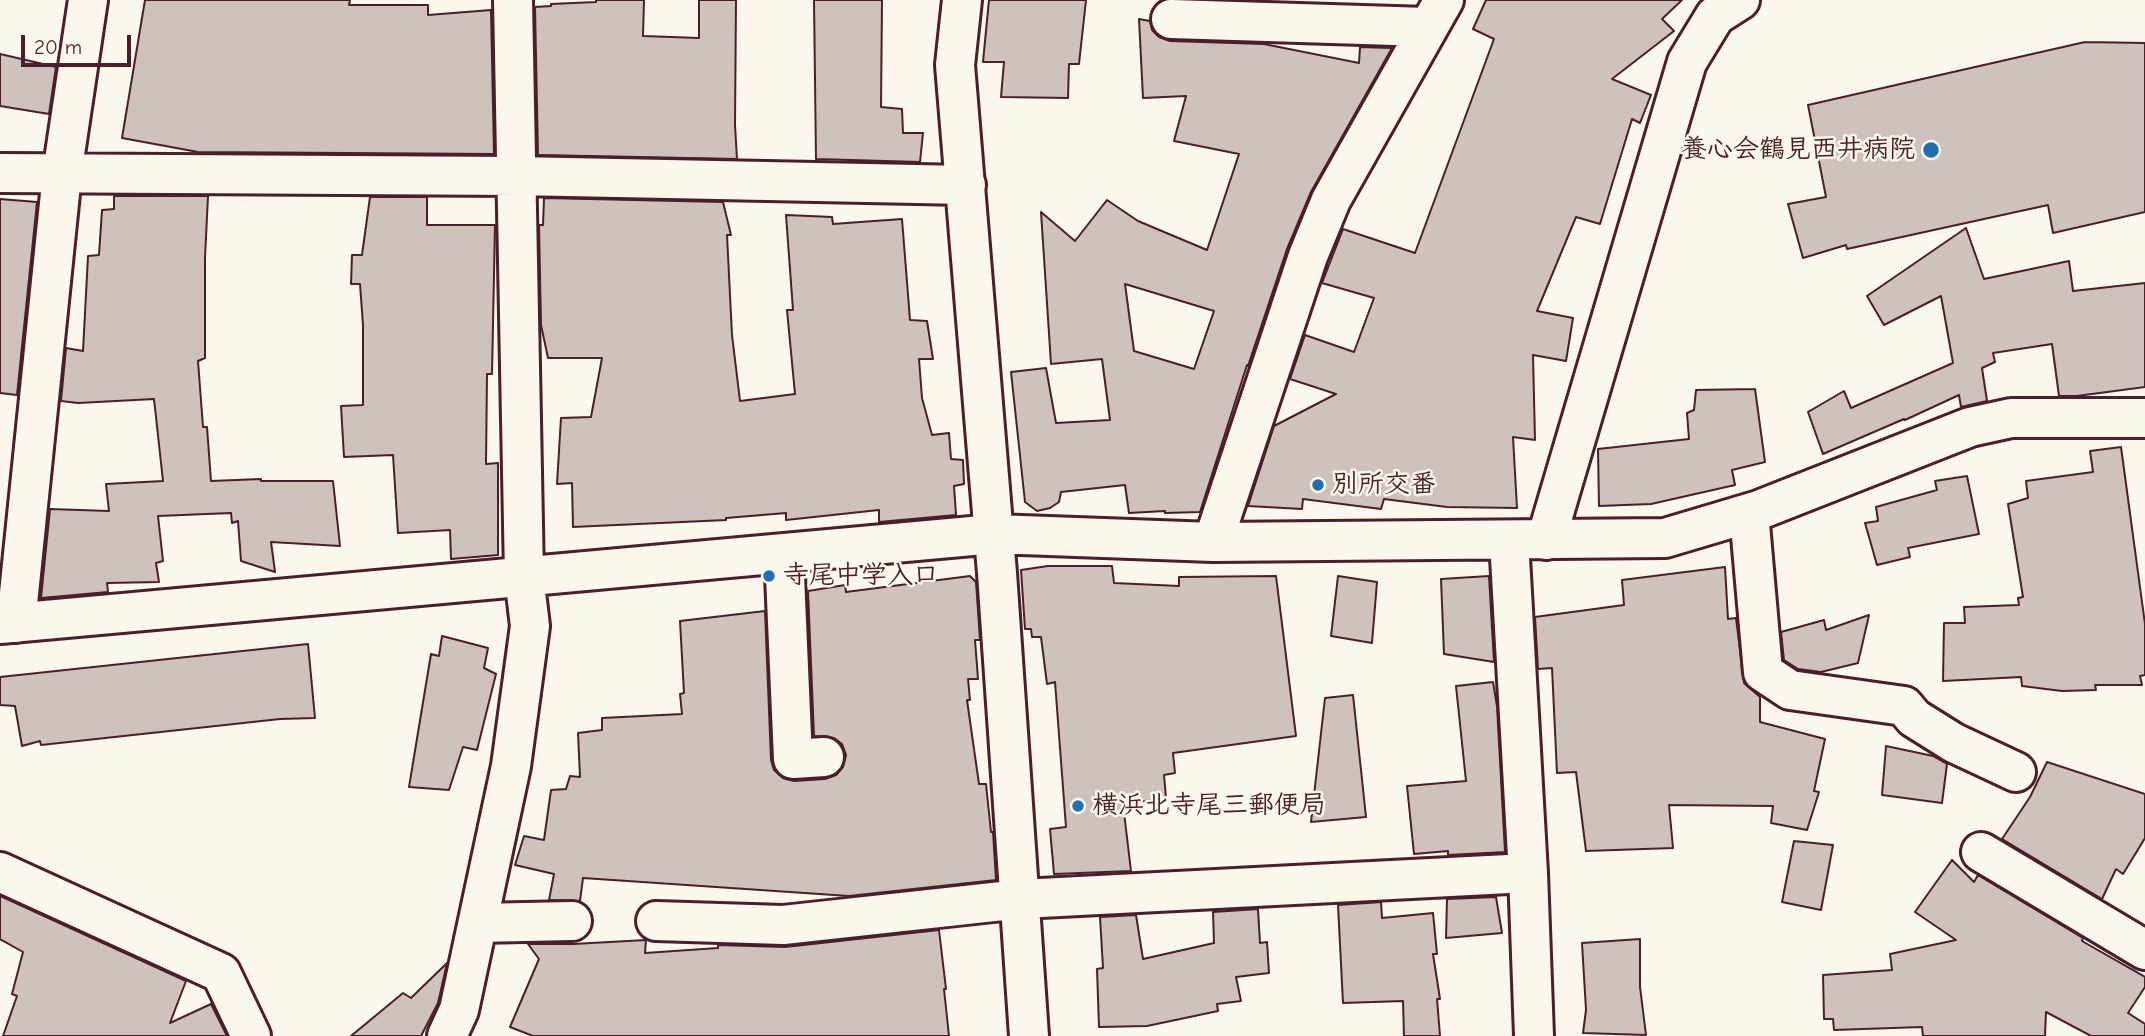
<!DOCTYPE html>
<html>
<head>
<meta charset="utf-8">
<style>
  body { margin:0 }
  #map { position:relative; width:2145px; height:1036px; overflow:hidden; background:#fbf7ec; font-family:"Comic Neue",sans-serif }
  canvas { display:block }
  .scale { position:absolute; left:21px; top:35px; width:110px; height:32px; box-sizing:border-box; border:4px solid #4a1f2b; border-top:0; padding-left:9px; font-size:21px; line-height:24px; white-space:nowrap; color:#4a1f2b; -webkit-text-stroke:5px #fbf7ec; paint-order:stroke }
</style>
</head>
<body>
<div id="map">
<canvas width="2145" height="1036"></canvas>
<div class="scale">20 m</div>
</div>
<script>
const ctx = document.querySelector('canvas').getContext('2d');
ctx.lineJoin = 'round';
function fill(path, color) { ctx.fillStyle = color; ctx.fill(path, 'evenodd'); }
const toPath = rows => new Path2D(rows.map(r => 'M' + r).join(''));
function stroke(path, color, width, dash) { ctx.strokeStyle = color; ctx.lineWidth = width; ctx.lineCap = dash ? 'butt' : 'round'; ctx.setLineDash(dash || []); ctx.stroke(path); }
function label(font, color, halo, rows, align = 'center') {
  ctx.font = font + ' "Comic Neue","Klee One",sans-serif'; ctx.lineWidth = 5; ctx.setLineDash([]); ctx.textBaseline = 'middle'; ctx.strokeStyle = halo; ctx.fillStyle = color; for (const [text, x, y, turn = 0] of rows) {
    ctx.save(); ctx.translate(x, y); ctx.rotate((+turn || 0) * Math.PI / 180); ctx.textAlign = isNaN(turn) ? turn : align; if (halo) ctx.strokeText(text, 0, 0); ctx.fillText(text, 0, 0); ctx.restore();
  }
}
const building = toPath([
  [145,0,350,0,349,5,428,5,428,15,491,10,494,154,198,152,122,138,145,0],
  [596,0,644,0,643,36,699,38,699,0,736,0,735,125,737,159,538,155,535,7,551,6,551,4,596,2,596,0],
  [814,0,882,0,881,107,902,109,903,133,923,133,920,162,816,159,814,0],
  [989,0,1086,0,1079,64,1069,64,1068,98,1001,97,1004,62,983,62,989,0],
  [1486,0,1682,0,1662,19,1674,31,1612,79,1651,95,1640,123,1632,119,1600,224,1576,217,1537,311,1573,318,1566,361,1533,355,1535,440,1513,437,1517,508,1447,507,1384,499,1381,509,1303,499,1302,509,1248,506,1274,426,1336,394,1290,379,1305,335,1354,352,1374,298,1322,283,1343,229,1415,253,1494,39,1473,29,1486,0],
  [1139,19,1150,21,1152,30,1159,37,1170,41,1264,44,1359,63,1360,47,1392,48,1311,192,1287,249,1248,366,1247,365,1200,512,1165,513,1165,511,1129,513,1125,485,1061,492,1059,502,1050,508,1037,511,1025,502,1011,372,1046,368,1056,423,1110,420,1102,359,1051,364,1041,212,1075,241,1107,200,1138,221,1207,250,1239,154,1174,141,1186,96,1143,98,1139,19],
  [1125,284,1214,311,1194,369,1134,351,1125,284],
  [2085,42,2145,43,2145,212,2053,233,2048,205,1847,249,1846,245,1803,258,1788,204,1826,197,1808,105,2085,42],
  [0,54,56,67,49,114,0,106,0,54],
  [114,196,208,196,205,258,205,358,198,361,203,427,207,427,211,481,261,479,261,481,333,481,340,546,271,542,275,572,241,561,238,521,232,523,231,513,158,516,163,561,156,563,159,582,107,583,108,592,41,598,50,509,109,511,106,484,163,481,154,399,78,403,61,401,66,348,83,351,88,256,99,255,102,210,114,209,114,196],
  [370,197,427,197,427,225,495,225,492,374,487,374,486,464,498,463,498,555,451,559,450,530,398,533,393,455,344,457,341,406,363,405,363,325,360,284,351,284,352,255,362,255,370,197],
  [544,198,723,202,731,235,727,235,732,335,740,401,795,394,787,310,793,310,786,215,832,217,833,224,902,219,910,320,927,321,933,359,919,359,922,398,932,435,949,433,951,459,963,460,964,484,954,486,956,515,879,522,879,510,786,520,786,513,726,518,726,520,573,527,572,483,557,484,561,418,591,417,602,358,548,358,541,325,539,225,543,225,544,198],
  [0,199,37,202,17,395,0,393,0,199],
  [1966,228,1984,279,2069,261,2073,291,2145,283,2145,387,2077,396,2059,396,2052,344,1993,353,1995,362,1982,368,1987,401,1961,407,1959,395,1905,420,1904,419,1823,454,1808,412,1844,391,1851,408,1953,363,1941,296,1884,325,1867,296,1966,228],
  [1755,389,1765,462,1732,470,1735,485,1651,504,1599,506,1598,449,1689,439,1687,413,1694,410,1696,390,1755,389],
  [2121,447,2145,624,2145,675,2140,676,2142,685,2095,685,2096,690,2062,691,2022,686,2021,677,1943,681,1944,623,1965,623,1964,607,2019,605,2018,598,2023,597,2008,504,2028,498,2026,481,2093,472,2090,451,2121,447],
  [1967,476,1979,534,1908,548,1910,557,1877,565,1865,523,1878,521,1876,507,1937,490,1935,481,1967,476],
  [1048,566,1112,566,1114,583,1179,586,1179,577,1276,576,1296,736,1173,753,1175,773,1164,775,1166,798,1123,804,1131,871,1054,874,1050,829,1066,827,1055,682,1047,684,1041,637,1032,637,1031,629,1025,629,1021,570,1048,566],
  [1725,567,1728,619,1736,618,1744,683,1760,697,1760,722,1825,739,1814,791,1819,792,1807,830,1771,823,1773,806,1669,805,1673,848,1586,851,1576,772,1557,773,1552,668,1538,669,1535,617,1624,605,1622,580,1725,567],
  [970,576,976,582,980,640,975,640,978,679,968,679,970,700,967,700,979,784,986,784,991,832,993,832,996,880,849,896,583,878,580,901,549,900,554,874,515,865,524,836,544,840,551,790,566,789,570,776,580,777,578,733,602,730,602,718,682,714,680,694,684,693,680,621,765,611,771,760,774,770,783,778,794,781,825,779,836,775,843,767,846,755,842,744,834,738,814,736,808,591,845,585,846,592,970,576],
  [1338,576,1377,582,1372,643,1331,636,1338,576],
  [1489,576,1494,662,1444,654,1441,579,1489,576],
  [1869,615,1858,663,1821,672,1798,669,1784,660,1781,632,1824,620,1826,630,1869,615],
  [442,636,488,648,484,668,496,674,477,750,463,747,449,790,409,787,431,654,439,656,442,636],
  [308,644,315,718,280,719,41,745,40,741,22,746,15,706,0,705,0,677,308,644],
  [1493,682,1497,706,1505,852,1448,855,1448,851,1414,854,1407,786,1466,781,1456,686,1493,682],
  [1353,695,1366,817,1311,822,1325,698,1353,695],
  [1886,746,1933,756,1947,764,1942,803,1882,795,1886,746],
  [2047,762,2145,794,2145,838,2123,874,2116,869,2102,899,2002,839,2030,797,2047,762],
  [1794,841,1833,845,1821,910,1782,902,1794,841],
  [1952,860,1974,882,1978,875,2083,938,2082,941,2145,977,2145,987,2128,1013,2145,1024,2145,1036,2091,1036,2046,1012,2045,1036,1923,1036,1922,1027,1834,1030,1833,1019,1824,1019,1823,975,1892,970,1890,954,1956,940,1915,912,1952,860],
  [0,896,186,981,170,1023,211,1004,227,1036,3,1036,17,996,12,994,23,952,0,939,0,896],
  [1496,897,1502,933,1446,938,1447,899,1496,897],
  [1381,902,1382,918,1433,913,1437,954,1433,954,1440,999,1437,999,1440,1036,1404,1036,1403,1001,1343,1003,1338,905,1381,902],
  [1258,909,1260,943,1267,942,1269,973,1236,977,1241,1001,1217,1004,1218,1011,1147,1026,1099,1027,1097,969,1103,968,1100,917,1136,915,1143,959,1214,943,1213,912,1258,909],
  [939,930,946,989,944,989,949,1036,533,1036,510,1027,539,959,528,944,573,944,646,940,645,953,718,948,718,945,785,947,939,930],
  [1640,939,1640,987,1646,1035,1583,1033,1586,1010,1582,943,1640,939],
  [447,963,438,1003,421,1036,351,1036,403,993,411,998,447,963]
]);
fill(building, '#cfc2bc');
stroke(building, '#4a1f2b', 2);
const minor = toPath([
  [962,0,955,65,997,573,1029,1036],
  [1171,19,1427,27],
  [0,173,517,176,966,185],
  [1749,513,1763,672,1790,690,1904,706,1914,718,1954,743,2016,772],
  [1509,540,1528,873,1534,1036],
  [1546,540,1687,62,1715,16,1740,0],
  [1213,542,1308,256,1331,200,1444,0],
  [784,553,793,759,824,757],
  [16,623,62,174,88,0],
  [0,624,994,534,1213,542,1665,538,1759,510,1970,427,2011,418,2145,418],
  [1981,852,2145,950],
  [0,872,221,973,251,1036],
  [656,921,783,925,1021,899,1528,873],
  [478,923,572,921],
  [447,1036,459,1010,511,766,530,626,524,576,513,0]
]);
stroke(minor, '#4a1f2b', 44);
stroke(minor, '#fbf7ec', 38);
for (const [x, y, r, color] of [
  [1931,150,9,"#1f6fb2"],
  [1318,485,7,"#1f6fb2"],
  [769,576,7,"#1f6fb2"],
  [1078,806,7,"#1f6fb2"]
]) { const dot = new Path2D(); dot.arc(x, y, r, 0, 2 * Math.PI); ctx.fillStyle = color; ctx.fill(dot); stroke(dot, '#fbf7ec', 2.5); }
label('bold 26px', '#4a1f2b', '#fbf7ec', [
  ["養心会鶴見西井病院",1915,150,"right"],
  ["別所交番",1332,485],
  ["寺尾中学入口",783,576],
  ["横浜北寺尾三郵便局",1092,806]
], 'left');
</script>
</body>
</html>
